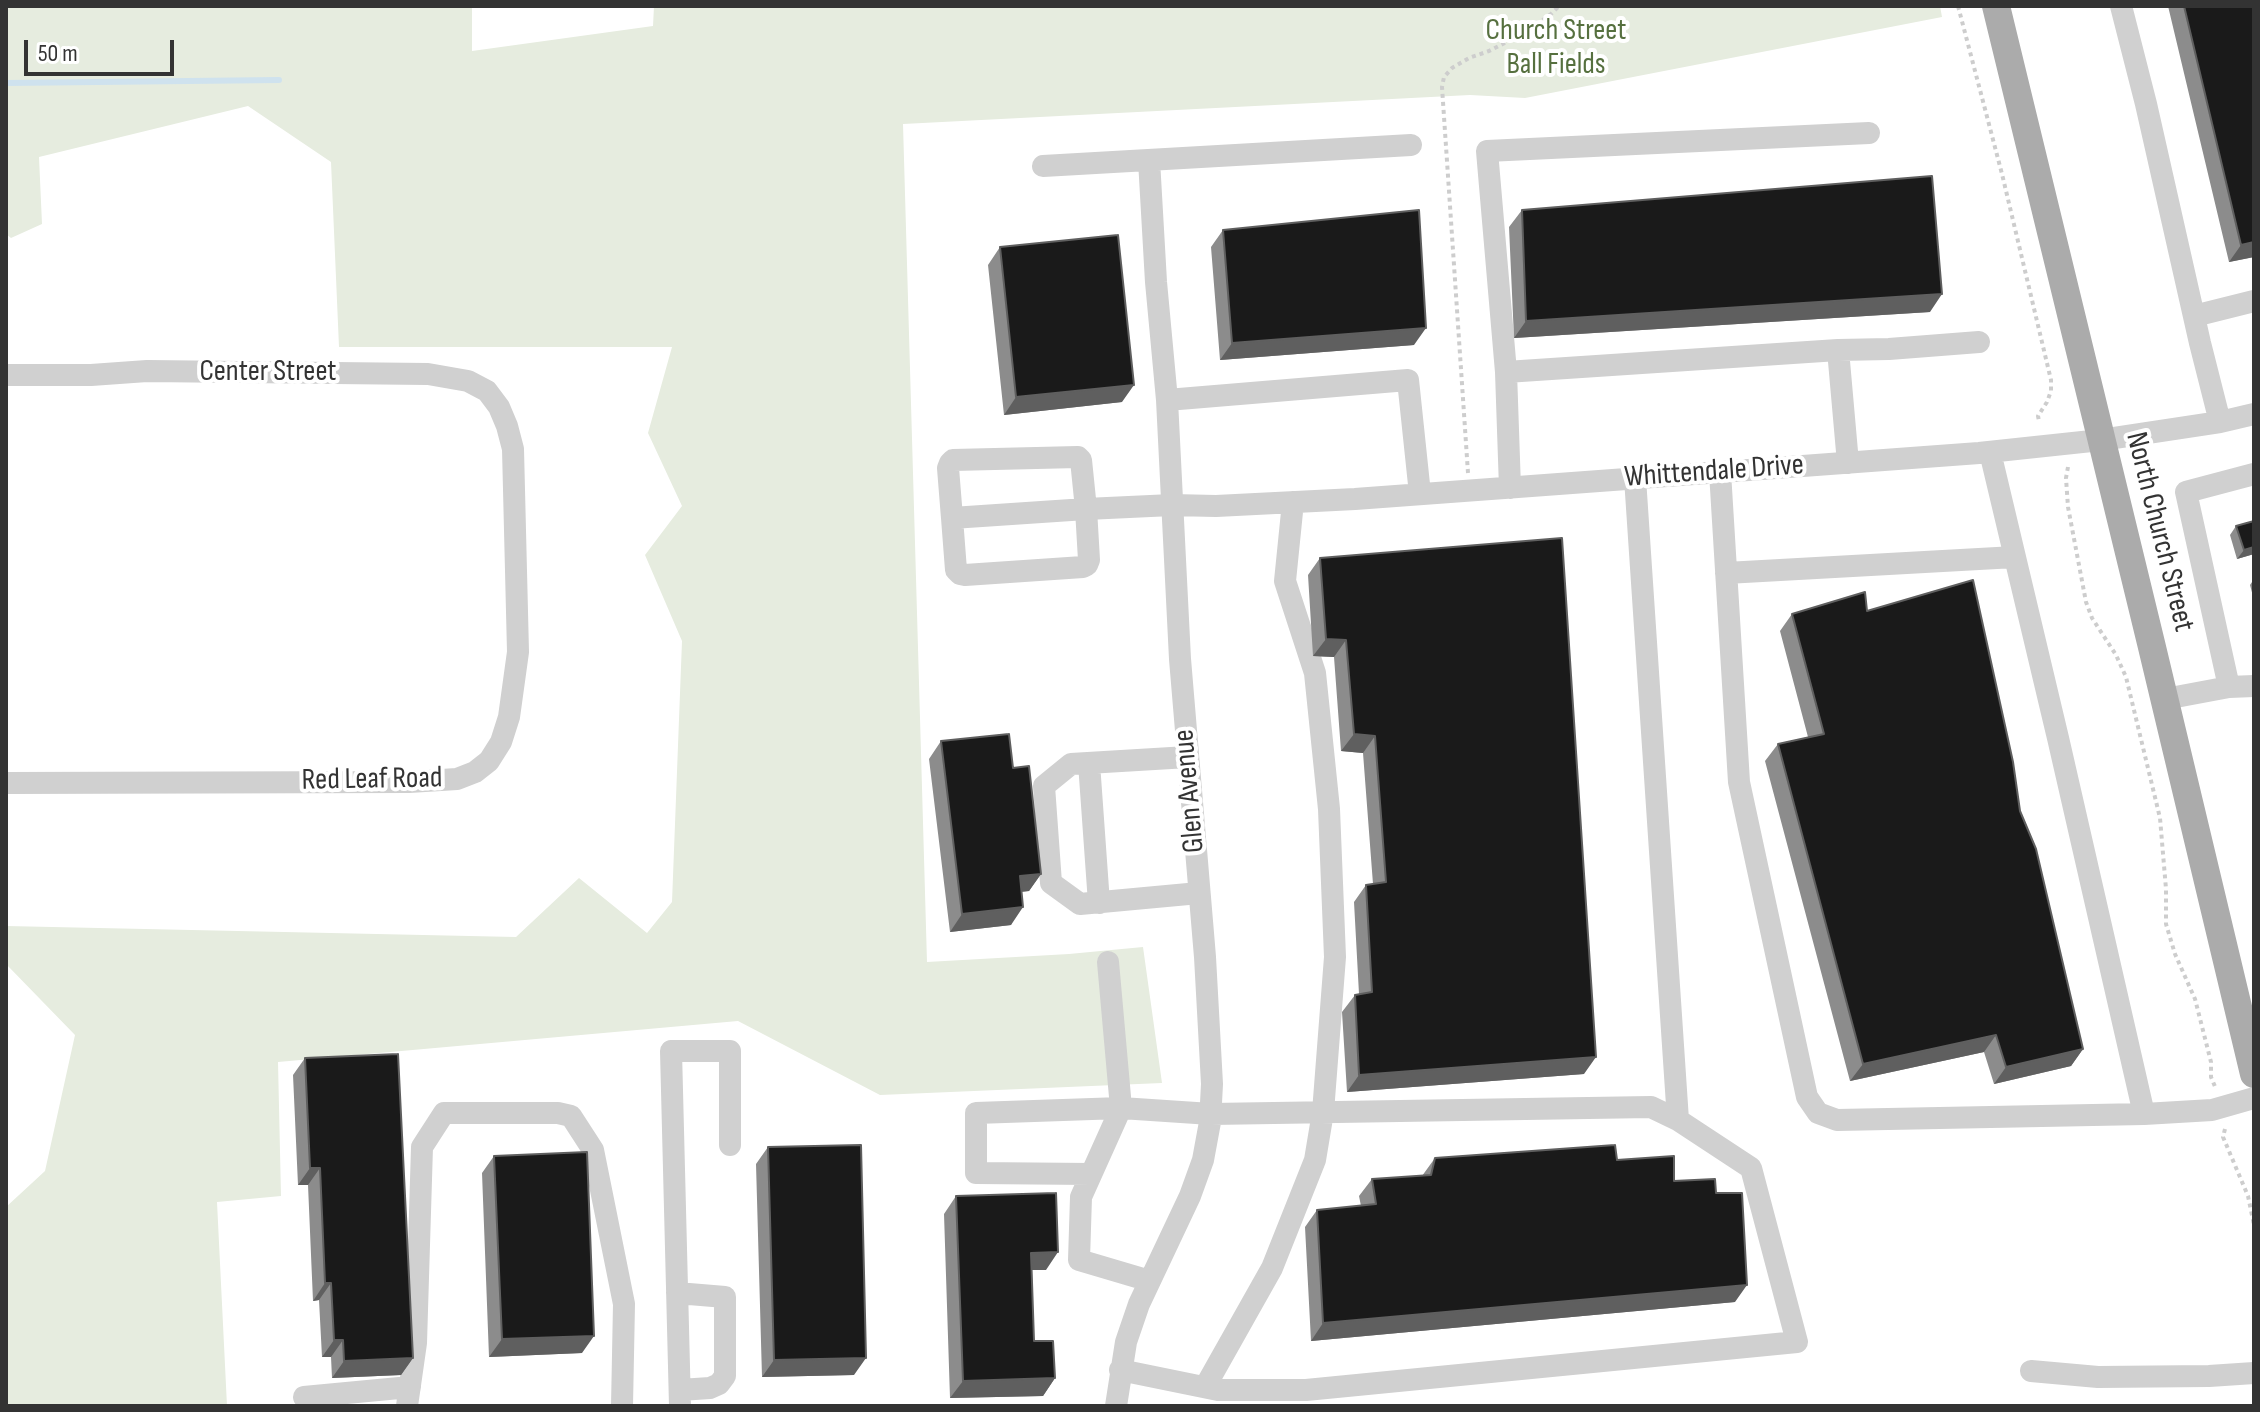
<!DOCTYPE html>
<html>
<head>
<meta charset="utf-8">
<style>
  body { margin:0 }
  #map { position:relative; width:2260px; height:1412px; overflow:hidden; background:#fff; font-family:"Sofia Sans Condensed",sans-serif }
  canvas { display:block }
  .frame { position:absolute; inset:0; border:8px solid #333; pointer-events:none }
  .scale { position:absolute; left:24px; top:40px; width:150px; height:36px; box-sizing:border-box; border:4px solid #333; border-top:0; padding-left:10px; font-size:24px; line-height:28px; white-space:nowrap; color:#333; -webkit-text-stroke:6px #fff; paint-order:stroke }
</style>
</head>
<body>
<div id="map">
<canvas width="2260" height="1412"></canvas>
<div class="frame"></div>
<div class="scale">50 m</div>
</div>
<script>
const ctx = document.querySelector('canvas').getContext('2d');
ctx.lineJoin = 'round';
function fill(path, color) { ctx.fillStyle = color; ctx.fill(path, 'evenodd'); }
const toPath = rows => new Path2D(rows.map(r => 'M' + r).join(''));
function stroke(path, color, width, dash) { ctx.strokeStyle = color; ctx.lineWidth = width; ctx.lineCap = dash ? 'butt' : 'round'; ctx.setLineDash(dash || []); ctx.stroke(path); }
function label(font, color, halo, rows, align = 'center') {
  ctx.font = font + ' "Sofia Sans Condensed",sans-serif'; ctx.lineWidth = 8; ctx.setLineDash([]); ctx.textBaseline = 'middle'; ctx.strokeStyle = halo; ctx.fillStyle = color; for (const [text, x, y, turn = 0] of rows) {
    ctx.save(); ctx.translate(x, y); ctx.rotate((+turn || 0) * Math.PI / 180); ctx.textAlign = isNaN(turn) ? turn : align; if (halo) ctx.strokeText(text, 0, 0); ctx.fillText(text, 0, 0); ctx.restore();
  }
}
fill(toPath([
  [6,6,472,6,472,51,653,26,654,6,1940,6,1942,17,1525,98,1470,95,903,124,927,962,1069,954,1143,947,1162,1083,880,1095,738,1021,278,1062,281,1196,217,1202,227,1406,6,1406,6,1207,45,1171,75,1035,6,964,6,926,516,937,579,878,647,933,672,902,682,641,645,555,682,506,648,433,672,347,339,347,331,162,248,106,39,157,42,224,11,238,6,234]
]), '#e6ecdf');
stroke(toPath([
  [6,83,279,80]
]), '#cfe2ee', 6);
stroke(toPath([
  [1958,6,2002,174,2051,380,2051,391,2047,402,2038,416,2039,421],
  [2068,467,2066,478,2068,507,2086,602,2092,618,2116,655,2126,677,2160,818,2166,889,2166,924,2175,954,2195,999,2211,1062,2211,1077,2216,1089],
  [1468,473,1442,87,1444,77,1452,68,1469,58,1489,51,1528,31,1551,14,1559,6],
  [2225,1129,2223,1137,2248,1196,2254,1225]
]), '#cdcdcd', 4, [4, 4]);
stroke(toPath([
  [2121,6,2146,104,2200,343,2220,422],
  [1043,166,1411,145],
  [2194,316,2254,301],
  [1838,350,1889,349,1979,342],
  [1506,372,1487,151,1869,133],
  [6,375,91,375,147,371,428,374,468,381,487,391,499,407,507,426,513,449,518,652,509,717,501,742,489,761,475,772,457,779,409,782,6,783],
  [1167,400,1408,380,1420,494],
  [1720,472,1739,782,1807,1097,1818,1113,1837,1120,2144,1114,2058,738,1990,452],
  [1635,478,1678,1120],
  [1510,488,1506,372,1838,350,1848,463],
  [952,518,956,570,960,574,965,575,1083,567,1087,565,1089,560,1086,509,1081,460,1078,457,953,460,950,463,948,468,952,518,1086,509,1172,505,1216,506,1355,499,1979,453,2101,440,2220,422,2254,414],
  [1726,573,2015,557],
  [2229,687,2186,492,2254,474],
  [2165,699,2229,687,2254,686],
  [1188,757,1071,764,1044,786,1051,883,1080,904,1199,893],
  [1089,763,1099,903],
  [2144,1114,2212,1110,2254,1098],
  [1091,1174,976,1173,976,1113,1121,1108,1108,962],
  [677,1293,725,1297,725,1376,719,1384,710,1388,680,1390],
  [1120,1370,1218,1390,1306,1390,1797,1342,1751,1168,1678,1120,1651,1107,1211,1114,1121,1108,1081,1197,1079,1260,1150,1281],
  [2031,1371,2098,1377,2209,1376,2254,1373],
  [1205,1387,1272,1268,1315,1160,1323,1112,1335,957,1329,809,1315,673,1285,581,1293,502],
  [304,1397,410,1387],
  [407,1406,416,1343,422,1147,444,1113,558,1113,571,1116,593,1150,624,1304,622,1406],
  [680,1406,671,1051,730,1051,730,1145],
  [1116,1406,1126,1342,1139,1304,1190,1196,1203,1160,1210,1122,1212,1084,1205,957,1180,659,1167,400,1156,282,1149,160]
]), '#d0d0d0', 22);
stroke(toPath([
  [1996,6,2151,643,2254,1074]
]), '#ababab', 28);
fill(toPath([
  [2168,6,2254,6,2254,257,2229,262],
  [1522,210,1930,312,1514,338,1509,227],
  [1223,230,1414,345,1220,360,1211,247],
  [1000,247,1122,402,1004,415,988,265],
  [2254,521,2254,554,2237,559,2230,535,2236,526],
  [1320,558,1584,1074,1347,1092,1342,1012,1355,995,1359,994,1354,902,1366,885,1373,884,1363,753,1341,751,1334,657,1313,656,1308,575],
  [2254,579,2254,600,2250,585],
  [1867,611,2020,811,2083,1049,2071,1066,1994,1084,1984,1052,1850,1081,1765,761,1778,744,1808,737,1780,631,1792,614],
  [941,741,1013,768,1041,874,1029,891,1021,892,1011,925,950,932,929,759],
  [305,1058,413,1358,401,1375,332,1378,331,1357,322,1357,319,1300,313,1301,308,1185,298,1185,293,1075],
  [768,1147,854,1375,762,1377,756,1164],
  [494,1156,582,1353,489,1357,482,1173],
  [1435,1158,1617,1160,1674,1181,1716,1193,1735,1302,1311,1341,1305,1227,1317,1210,1361,1206,1359,1196,1372,1179,1422,1176],
  [956,1196,1046,1270,1032,1270,1034,1341,1055,1378,1043,1396,950,1398,944,1214]
]), '#8c8c8c');
fill(toPath([
  [2254,242,2254,257,2229,262,2241,245],
  [1942,294,1930,312,1514,338,1526,321],
  [1426,328,1414,345,1220,360,1232,343],
  [1134,385,1122,402,1004,415,1016,397],
  [2254,547,2254,554,2237,559,2244,550],
  [1326,639,1346,640,1334,657,1313,656],
  [1354,734,1375,736,1363,753,1341,751],
  [1041,874,1029,891,1008,893,1020,876],
  [1023,907,1011,925,950,932,962,914],
  [1996,1035,1984,1052,1850,1081,1863,1064],
  [2083,1049,2071,1066,1994,1084,2006,1067],
  [1596,1057,1584,1074,1347,1092,1359,1075],
  [310,1168,320,1168,308,1185,298,1185],
  [1058,1252,1046,1270,1019,1270,1031,1253],
  [325,1283,331,1283,319,1300,313,1301],
  [1747,1285,1735,1302,1311,1341,1323,1323],
  [594,1336,582,1353,489,1357,502,1339],
  [334,1340,343,1340,331,1357,322,1357],
  [413,1358,401,1375,332,1378,344,1361],
  [866,1358,854,1375,762,1377,774,1360],
  [1055,1378,1043,1396,950,1398,963,1381]
]), '#5f5f5f');
const building = toPath([
  [2184,6,2254,6,2254,242,2241,245,2184,6],
  [1932,176,1942,294,1526,321,1522,210,1932,176],
  [1419,210,1426,328,1232,343,1223,230,1419,210],
  [1118,235,1134,385,1016,397,1000,247,1118,235],
  [2254,521,2254,547,2244,550,2236,526,2254,521],
  [1562,538,1596,1057,1359,1075,1355,995,1372,992,1366,885,1386,882,1375,736,1354,734,1346,640,1326,639,1320,558,1562,538],
  [1973,580,2013,762,2020,811,2036,849,2083,1049,2006,1067,1996,1035,1863,1064,1778,744,1824,734,1792,614,1865,592,1867,611,1973,580],
  [1009,734,1013,768,1029,766,1041,874,1020,876,1023,907,962,914,941,741,1009,734],
  [398,1054,413,1358,344,1361,343,1340,334,1340,331,1283,325,1283,320,1168,310,1168,305,1058,398,1054],
  [861,1145,866,1358,774,1360,768,1147,861,1145],
  [1615,1145,1617,1160,1674,1156,1674,1181,1715,1179,1716,1193,1742,1193,1747,1285,1323,1323,1317,1210,1376,1204,1372,1179,1431,1175,1435,1158,1615,1145],
  [587,1152,594,1336,502,1339,494,1156,587,1152],
  [1056,1193,1058,1252,1031,1253,1034,1341,1053,1341,1055,1378,963,1381,956,1196,1056,1193]
]);
fill(building, '#1a1a1a');
stroke(building, '#5f5f5f', 2);
label('30px', '#56703f', '#fff', [
  ["Church Street",1556,31],
  ["Ball Fields",1556,65]
]);
label('30px', '#333', '#fff', [
  ["Center Street",268,372],
  ["Whittendale Drive",1714,472,-4],
  ["North Church Street",2159,532,76],
  ["Red Leaf Road",372,780,-1],
  ["Glen Avenue",1190,791,-95]
]);
</script>
</body>
</html>
